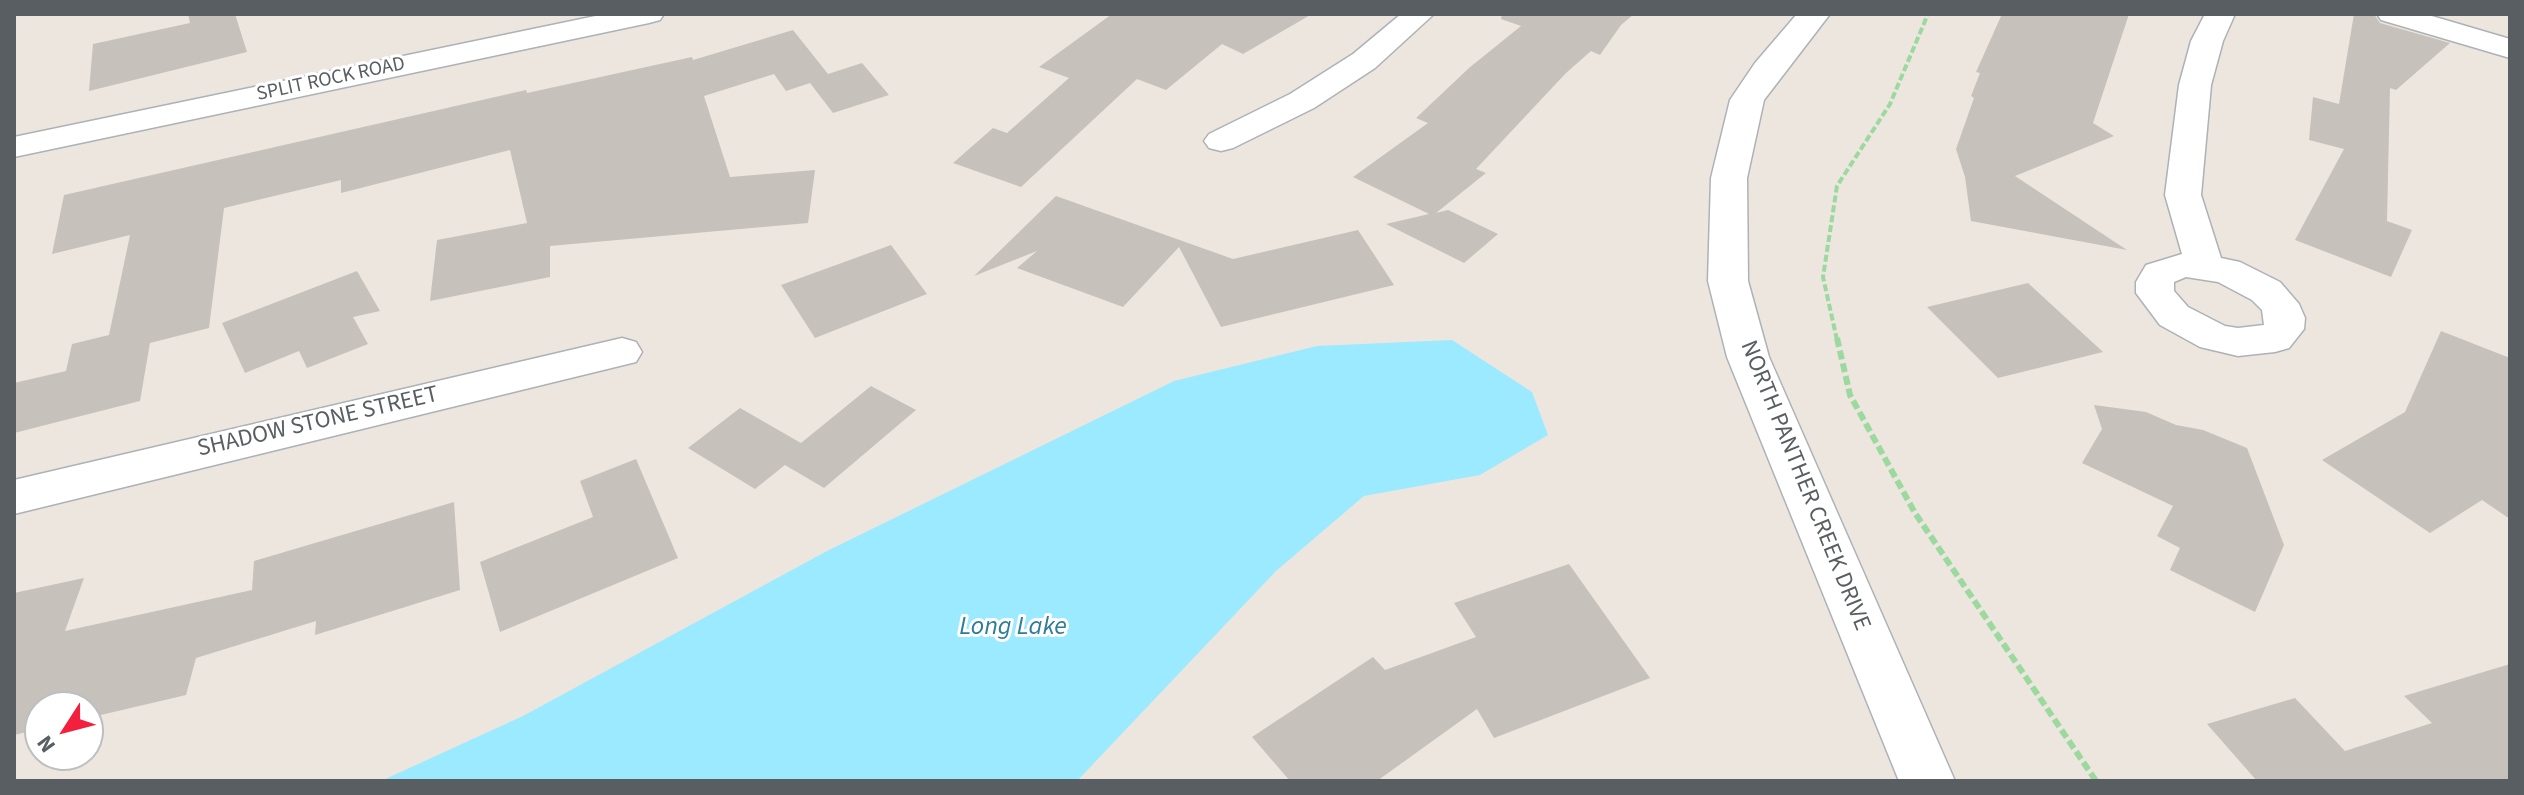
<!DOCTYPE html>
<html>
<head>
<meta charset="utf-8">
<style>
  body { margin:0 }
  #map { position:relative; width:2524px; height:795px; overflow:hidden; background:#ece6df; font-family:"Source Sans 3",sans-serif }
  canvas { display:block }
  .frame { position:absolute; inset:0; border:16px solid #585e61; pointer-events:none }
  .north { position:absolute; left:24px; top:691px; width:80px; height:80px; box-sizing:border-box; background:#fff; border:2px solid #bcbfc0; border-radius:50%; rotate:234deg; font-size:22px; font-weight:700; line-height:32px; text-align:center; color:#585e61 }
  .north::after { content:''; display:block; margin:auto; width:28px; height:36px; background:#f31f3d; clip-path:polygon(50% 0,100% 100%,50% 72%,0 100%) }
</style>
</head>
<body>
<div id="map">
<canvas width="2524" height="795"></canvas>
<div class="frame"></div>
<div class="north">N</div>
</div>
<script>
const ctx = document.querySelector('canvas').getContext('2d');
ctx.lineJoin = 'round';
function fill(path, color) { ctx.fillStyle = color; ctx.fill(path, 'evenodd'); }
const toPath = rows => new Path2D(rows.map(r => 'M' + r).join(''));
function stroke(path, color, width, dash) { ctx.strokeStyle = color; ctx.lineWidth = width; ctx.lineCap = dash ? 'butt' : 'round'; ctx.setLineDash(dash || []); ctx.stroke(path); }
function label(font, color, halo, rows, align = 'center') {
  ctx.font = font + ' "Source Sans 3",sans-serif'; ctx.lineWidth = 6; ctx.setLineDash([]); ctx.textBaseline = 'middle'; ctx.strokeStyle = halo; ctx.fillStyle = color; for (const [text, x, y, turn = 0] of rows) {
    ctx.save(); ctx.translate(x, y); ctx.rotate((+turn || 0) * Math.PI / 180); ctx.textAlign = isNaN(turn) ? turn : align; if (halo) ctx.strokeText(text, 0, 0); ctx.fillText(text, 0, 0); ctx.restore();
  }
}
fill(toPath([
  [1452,340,1532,392,1548,435,1480,475,1364,496,1276,571,1077,781,381,781,523,716,827,551,1174,381,1317,346]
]), '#9ceaff');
fill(toPath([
  [188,14,235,14,247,52,89,91,93,44,190,23],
  [1112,14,1312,14,1243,54,1222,44,1166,90,1137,79,1021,187,953,163,993,128,1007,133,1069,78,1039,67],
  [1502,14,1634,14,1621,25,1600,55,1591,51,1566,73,1476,169,1486,173,1436,213,1448,210,1498,234,1464,263,1386,224,1429,214,1353,177,1428,123,1416,118,1469,68,1521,26,1501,19],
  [2002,14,2129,14,2093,123,2114,136,2015,176,2127,250,1971,221,1965,177,1956,149,1974,98,1971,96,1980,73,1976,72],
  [2354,14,2374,14,2380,23,2450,43,2396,90,2390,88,2387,221,2412,230,2391,277,2295,240,2344,149,2309,140,2313,97,2339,104],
  [793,30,828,74,862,63,889,95,833,113,810,83,786,91,774,74,704,96,730,177,815,170,808,223,550,246,550,277,430,301,437,240,527,223,510,150,341,193,341,180,224,208,209,328,150,343,140,401,14,433,14,383,66,371,72,344,109,335,130,235,52,254,64,195,526,90,527,93,692,57,693,60],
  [1056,196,1233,259,1358,230,1394,285,1221,327,1179,247,1123,307,1017,268,1037,251,974,276],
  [891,245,927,294,815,338,781,285],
  [357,271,380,311,353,317,368,344,307,368,299,351,245,373,222,323],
  [2028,283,2103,352,1998,378,1927,307],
  [2441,331,2510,358,2510,519,2482,500,2430,533,2322,460,2405,412],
  [871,386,916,410,824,488,785,465,755,489,688,448,740,408,801,443],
  [2094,405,2146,412,2176,425,2203,430,2247,448,2284,545,2255,612,2170,570,2180,548,2157,536,2173,506,2082,463,2102,429],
  [636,459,678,558,500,632,480,562,593,517,580,481],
  [454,502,460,590,315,635,316,621,196,658,186,695,88,718,88,707,40,707,40,729,14,735,14,593,84,578,65,631,252,590,254,561],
  [1569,564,1650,678,1494,738,1477,709,1377,781,1290,781,1252,737,1373,657,1385,670,1476,637,1454,603],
  [2510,664,2510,781,2257,781,2207,724,2295,698,2345,751,2432,723,2404,696]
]), '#c7c1bc');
const minor = toPath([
  [605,14,664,14,660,20,649,23,14,157,14,137,605,14],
  [1401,14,1434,14,1375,68,1314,108,1233,148,1221,151,1209,148,1204,141,1209,134,1290,94,1353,54,1401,14],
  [2205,14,2235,14,2223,41,2211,85,2201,195,2221,258,2240,262,2280,282,2299,304,2305,318,2304,329,2289,348,2275,352,2238,356,2200,347,2160,325,2136,293,2136,282,2146,265,2182,254,2165,195,2179,85,2191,41,2205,14],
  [2186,277,2218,282,2252,300,2262,310,2264,325,2238,328,2225,326,2188,307,2174,291,2174,282,2186,277],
  [2377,14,2425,14,2510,39,2510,58,2381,20,2377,14],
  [622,338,636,342,642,352,636,362,14,514,14,480,622,338]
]);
const tertiary = toPath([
  [1797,14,1830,14,1764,100,1747,178,1748,281,1769,357,1955,781,1899,781,1727,357,1708,281,1711,178,1730,100,1755,63,1797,14]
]);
stroke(minor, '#adb2b6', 3);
stroke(tertiary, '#adb2b6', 3);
stroke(toPath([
  [1837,340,1823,277,1837,186,1890,104,1928,14]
]), '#9bd99e', 4, [7, 3]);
stroke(toPath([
  [1837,338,1850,395,1915,513,2096,781]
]), '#9bd99e', 6, [9, 4]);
fill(minor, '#fff');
fill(tertiary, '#fff');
label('20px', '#585e61', '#fff', [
  ["SPLIT ROCK ROAD",331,80,-12]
]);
label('24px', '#585e61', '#fff', [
  ["SHADOW STONE STREET",318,423,-13],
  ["NORTH PANTHER CREEK DRIVE",1804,486,68]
]);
label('italic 26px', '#2f7b9a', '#fff', [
  ["Long Lake",1013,628]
]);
</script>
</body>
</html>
